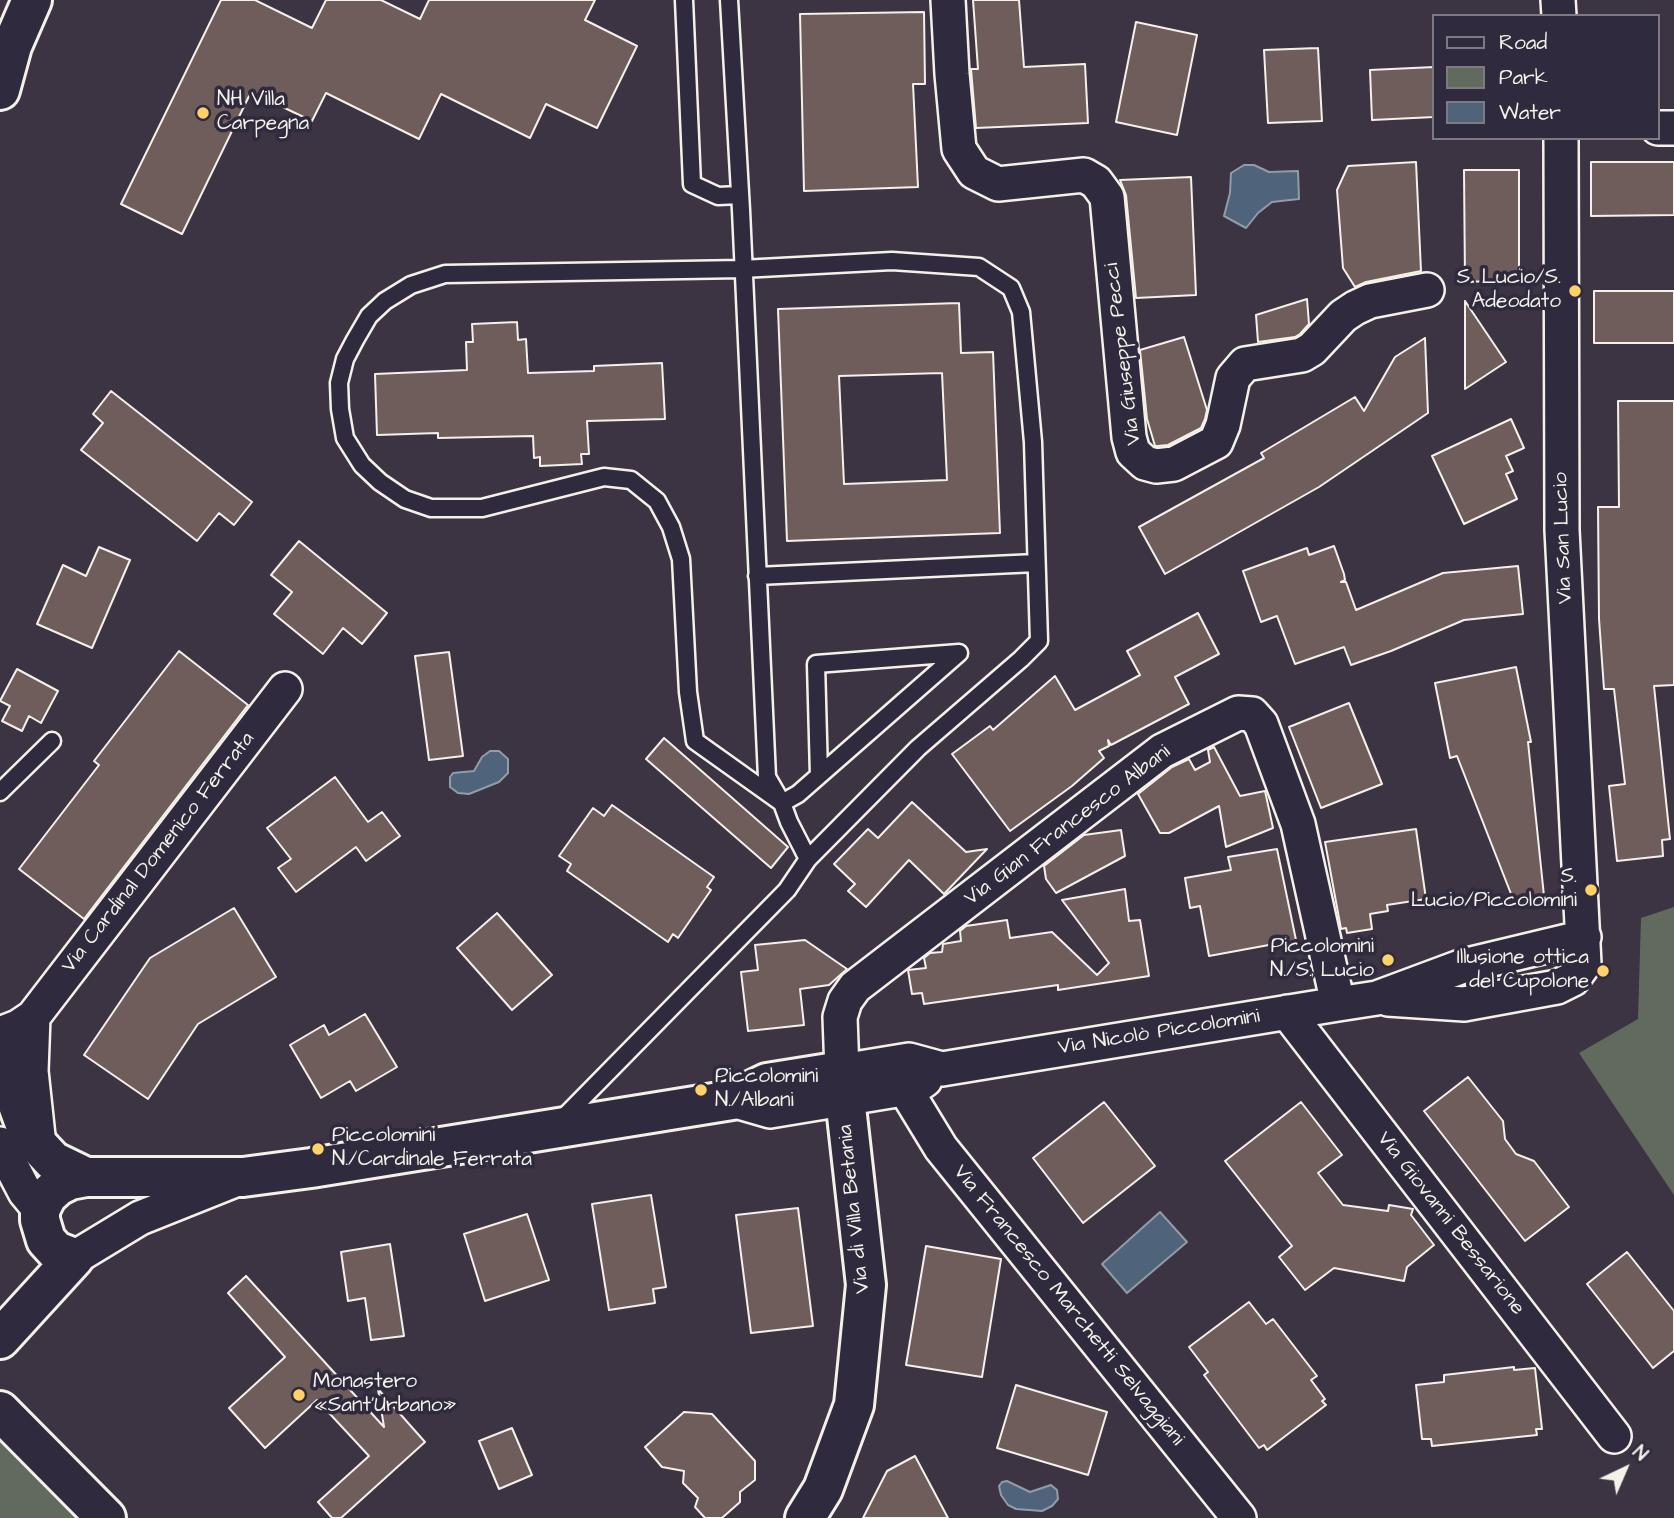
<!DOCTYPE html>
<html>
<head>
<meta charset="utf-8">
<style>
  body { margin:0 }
  #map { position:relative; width:1674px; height:1518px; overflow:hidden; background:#3c3443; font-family:"Architects Daughter",sans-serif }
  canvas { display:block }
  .legend { position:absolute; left:1432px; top:14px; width:228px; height:126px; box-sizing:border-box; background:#2f2a3d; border:2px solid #7e7a81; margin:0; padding:9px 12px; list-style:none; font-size:21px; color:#f4f1e8 }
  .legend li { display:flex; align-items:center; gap:14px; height:35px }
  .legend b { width:35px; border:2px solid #7e7a81 }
  .north { position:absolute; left:1590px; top:1434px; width:70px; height:70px; -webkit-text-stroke:5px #2f2a3d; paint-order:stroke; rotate:44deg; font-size:19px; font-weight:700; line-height:28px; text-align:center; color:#f4f1e8 }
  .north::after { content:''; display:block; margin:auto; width:24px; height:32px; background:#f4f1e8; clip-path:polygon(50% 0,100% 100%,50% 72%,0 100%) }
</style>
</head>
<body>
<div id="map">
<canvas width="1674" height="1518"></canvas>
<ul class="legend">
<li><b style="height:9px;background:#2f2a3d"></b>Road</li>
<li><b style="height:19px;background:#626a5e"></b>Park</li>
<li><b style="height:19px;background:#4f647b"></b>Water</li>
</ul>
<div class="north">N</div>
</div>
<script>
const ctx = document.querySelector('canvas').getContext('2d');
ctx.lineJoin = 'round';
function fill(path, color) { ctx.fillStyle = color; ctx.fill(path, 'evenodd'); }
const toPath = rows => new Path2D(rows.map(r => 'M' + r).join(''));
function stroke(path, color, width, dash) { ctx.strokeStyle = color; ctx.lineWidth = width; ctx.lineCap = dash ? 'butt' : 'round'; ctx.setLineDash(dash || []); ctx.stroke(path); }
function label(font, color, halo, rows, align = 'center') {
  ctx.font = font + ' "Architects Daughter",sans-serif'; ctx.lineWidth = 7; ctx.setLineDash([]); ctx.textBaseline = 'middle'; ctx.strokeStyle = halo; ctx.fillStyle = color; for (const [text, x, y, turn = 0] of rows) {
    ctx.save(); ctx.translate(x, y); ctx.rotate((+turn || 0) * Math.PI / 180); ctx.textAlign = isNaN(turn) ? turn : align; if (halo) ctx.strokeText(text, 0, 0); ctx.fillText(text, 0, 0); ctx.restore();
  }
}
fill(toPath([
  [1674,907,1674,1195,1579,1053,1638,1019,1641,918],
  [0,1437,78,1518,0,1518]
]), '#626a5e');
const water = toPath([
  [1244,165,1254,165,1269,172,1298,171,1299,199,1272,202,1258,213,1246,228,1224,216,1230,193,1231,173,1244,165],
  [490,751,499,751,508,759,508,773,499,782,469,794,458,793,450,787,450,777,453,773,474,771,482,757,490,751],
  [1160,1212,1187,1242,1127,1293,1102,1264,1160,1212],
  [1007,1481,1030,1492,1051,1485,1057,1490,1058,1499,1052,1506,1042,1511,1016,1509,1008,1505,1001,1495,999,1486,1002,1482,1007,1481]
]);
fill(water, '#4f647b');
stroke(water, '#919ca7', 2);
const building = toPath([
  [221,0,255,0,312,28,326,0,381,0,420,19,429,0,595,0,585,20,637,46,597,128,546,104,530,138,441,94,419,139,326,93,312,121,251,92,182,234,121,204,221,0],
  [973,0,1019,0,1024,67,1085,64,1088,123,976,128,971,69,978,69,973,0],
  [924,12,925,84,913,84,918,187,804,191,800,14,924,12],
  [1136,22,1197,35,1177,135,1116,122,1136,22],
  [1318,48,1322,121,1268,123,1264,50,1318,48],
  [1434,67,1434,117,1372,120,1370,70,1434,67],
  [1416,162,1421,271,1366,282,1355,287,1343,268,1337,190,1348,166,1416,162],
  [1591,162,1674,162,1674,215,1591,216,1591,162],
  [1464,170,1519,170,1519,280,1465,282,1464,170],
  [1191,177,1196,295,1136,298,1126,195,1120,180,1191,177],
  [1594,291,1674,291,1674,343,1594,343,1594,291],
  [1307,299,1309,324,1300,334,1295,337,1258,342,1256,315,1307,299],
  [1465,301,1506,362,1465,389,1465,301],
  [959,303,961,353,993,352,1000,533,787,541,778,309,959,303],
  [942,373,947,480,844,484,839,376,942,373],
  [517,322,518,340,526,339,528,373,594,371,594,366,662,363,665,419,587,421,589,454,581,454,582,464,540,466,540,457,534,458,533,436,438,438,438,433,377,435,375,374,467,370,466,342,473,342,472,324,517,322],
  [1184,337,1207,410,1205,419,1201,428,1168,445,1158,446,1155,446,1147,419,1140,350,1184,337],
  [1425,338,1428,413,1319,487,1165,574,1139,527,1264,458,1261,453,1355,397,1364,411,1395,357,1425,338],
  [111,391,252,502,234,525,219,513,197,541,81,450,103,423,93,414,111,391],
  [1618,401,1674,401,1674,685,1654,686,1670,839,1662,840,1663,856,1617,861,1609,786,1625,784,1614,689,1604,689,1599,619,1598,507,1619,507,1618,401],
  [1511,419,1524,448,1506,456,1513,471,1506,474,1517,499,1464,524,1432,456,1511,419],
  [299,541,387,613,362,644,343,628,323,654,274,614,292,592,271,575,299,541],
  [1334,546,1344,574,1345,580,1341,582,1346,582,1356,610,1443,573,1518,566,1523,614,1464,620,1391,651,1351,665,1344,647,1295,664,1277,616,1261,622,1243,571,1307,548,1309,555,1334,546],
  [99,547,130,560,92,648,37,624,63,565,86,576,99,547],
  [1198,613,1219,654,1175,677,1189,704,1111,745,1108,740,1109,746,1099,751,1104,758,1072,786,1010,831,952,754,990,726,993,730,1055,676,1075,710,1140,675,1127,651,1198,613],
  [179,651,248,705,84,919,19,869,99,765,94,761,179,651],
  [449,652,463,756,429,760,415,656,449,652],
  [1516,667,1531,742,1528,742,1544,896,1513,899,1457,756,1450,758,1435,683,1516,667],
  [17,669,58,691,41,723,29,716,22,731,2,721,10,706,0,701,17,669],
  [1349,703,1382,784,1321,808,1289,727,1349,703],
  [664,738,788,847,771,868,646,759,664,738],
  [1214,747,1240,796,1265,791,1273,828,1226,847,1219,806,1169,833,1160,833,1138,794,1172,767,1189,759,1195,770,1210,762,1208,750,1214,747],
  [335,777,368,822,382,812,400,836,366,861,356,847,296,892,278,868,291,859,267,828,335,777],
  [912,802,966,852,987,849,944,894,909,860,866,907,848,891,855,884,834,864,868,829,878,838,912,802],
  [612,805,714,877,707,887,711,890,678,938,673,934,668,942,567,871,571,864,559,856,593,808,604,816,612,805],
  [1416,829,1426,899,1387,905,1388,911,1370,914,1372,929,1347,933,1346,928,1341,929,1325,842,1416,829],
  [1121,830,1125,856,1056,893,1046,879,1044,866,1084,835,1121,830],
  [1277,849,1296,940,1209,956,1200,906,1190,908,1185,878,1231,870,1228,857,1277,849],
  [1125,889,1129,921,1140,920,1149,976,1058,990,1058,985,924,1004,922,993,912,994,908,970,926,968,924,958,930,953,942,952,943,944,961,941,960,931,966,926,1007,920,1010,938,1052,932,1097,975,1109,963,1062,900,1125,889],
  [234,908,276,977,198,1024,148,1099,84,1055,150,958,234,908],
  [497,913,552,975,512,1010,457,948,497,913],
  [805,940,847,969,829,985,800,989,804,1025,748,1031,741,972,758,970,755,945,805,940],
  [365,1014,397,1067,356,1091,350,1081,321,1098,290,1045,324,1025,329,1035,365,1014],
  [1468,1077,1503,1121,1505,1139,1516,1154,1534,1161,1569,1207,1525,1241,1424,1111,1468,1077],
  [1104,1102,1155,1166,1083,1223,1033,1158,1104,1102],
  [1301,1102,1342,1155,1318,1173,1343,1205,1388,1211,1389,1205,1413,1209,1411,1215,1434,1245,1407,1267,1404,1281,1334,1268,1305,1290,1279,1257,1292,1246,1225,1161,1301,1102],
  [651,1195,666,1287,653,1289,655,1303,609,1310,592,1204,651,1195],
  [798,1208,813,1326,751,1333,736,1215,798,1208],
  [527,1214,549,1280,485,1301,464,1234,527,1214],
  [390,1244,404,1336,371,1340,365,1298,348,1301,341,1252,390,1244],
  [926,1246,1001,1259,982,1377,906,1365,926,1246],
  [1627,1252,1674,1311,1674,1351,1653,1368,1587,1284,1627,1252],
  [246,1276,384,1427,378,1389,425,1442,341,1518,332,1518,318,1502,369,1456,317,1400,265,1448,229,1408,285,1357,228,1293,246,1276],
  [1249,1302,1266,1324,1273,1319,1317,1376,1311,1380,1325,1399,1322,1401,1326,1405,1267,1450,1264,1445,1259,1448,1204,1375,1208,1372,1189,1347,1249,1302],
  [1514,1367,1514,1370,1535,1368,1542,1429,1536,1429,1537,1435,1432,1446,1431,1439,1422,1439,1416,1385,1444,1382,1444,1375,1514,1367],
  [1016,1385,1107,1412,1088,1475,997,1448,1016,1385],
  [684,1412,712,1414,755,1461,755,1480,740,1492,740,1502,722,1518,705,1518,695,1507,698,1498,683,1483,684,1471,662,1467,645,1447,684,1412],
  [512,1428,532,1475,499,1489,479,1441,512,1428],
  [915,1456,948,1518,863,1518,887,1471,915,1456]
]);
fill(building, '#6f5d5c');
stroke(building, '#f4f1e8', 2);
const lane = toPath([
  [684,0,692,184,718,196,740,195],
  [729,0,741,210,767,777,782,803,789,822,808,859],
  [757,576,1036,563],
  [819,775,816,664,959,653],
  [0,792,52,741],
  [782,803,798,794,959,653],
  [561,1120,787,890,808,859,918,748,1021,659,1039,641,1033,442,1021,312,1011,288,979,267,892,261,742,269,445,274,411,285,385,301,369,316,355,340,345,359,339,383,340,409,345,438,362,465,380,482,405,499,431,508,482,508,604,477,631,480,657,501,671,527,681,559,688,692,695,741,782,803]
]);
const street = toPath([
  [948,0,952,74,959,149,974,172,998,184,1084,175,1096,182,1107,197,1129,437,1133,452,1145,463,1156,466,1174,464,1216,442,1223,425,1233,378,1245,364,1302,355,1312,349,1343,316,1355,308,1370,301,1427,290],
  [1558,0,1559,16],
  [1658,128,1674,128],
  [1388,999,1464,1004,1557,987,1573,979,1584,964,1562,530,1561,138],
  [1338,1004,1298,824,1261,724,1252,714,1238,713,1162,751,855,987,845,1001,840,1017,842,1071,909,1060,942,1069,1338,1004,1377,998,1463,966,1584,937],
  [1287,1012,1614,1436],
  [33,1017,285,689],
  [0,1034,18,1027,33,1017,31,1071,38,1136],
  [905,1089,941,1148,1239,1518],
  [732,1100,770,1111,915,1087,925,1080],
  [0,1144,25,1192,40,1210],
  [74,1258,140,1218,235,1180]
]);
const secondary = toPath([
  [0,1056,26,1127,39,1146,53,1161,86,1177],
  [0,1339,74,1258,56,1251,46,1240,40,1220,40,1210,47,1196,58,1186,70,1180,86,1177,243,1177,311,1168,732,1100,767,1083,842,1071,866,1285,854,1405,823,1489,805,1518],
  [0,1411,106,1518]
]);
const primary = toPath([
  [0,90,12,46,32,0]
]);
stroke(lane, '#f4f1e8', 21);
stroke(street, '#f4f1e8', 38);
stroke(secondary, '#f4f1e8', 44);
stroke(primary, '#f4f1e8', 44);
stroke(lane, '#2f2a3d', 16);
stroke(street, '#2f2a3d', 33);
stroke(secondary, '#2f2a3d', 38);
stroke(primary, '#2f2a3d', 38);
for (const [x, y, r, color] of [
  [203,113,7,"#ffd166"],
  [1575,291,7,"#ffd166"],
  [1591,890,7,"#ffd166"],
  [1388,960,7,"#ffd166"],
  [1603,971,7,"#ffd166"],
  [701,1090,7,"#ffd166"],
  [318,1149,7,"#ffd166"],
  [299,1395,7,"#ffd166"]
]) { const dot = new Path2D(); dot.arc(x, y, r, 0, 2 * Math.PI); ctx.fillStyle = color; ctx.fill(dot); stroke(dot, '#2f2a3d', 2.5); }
label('21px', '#f4f1e8', '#2f2a3d', [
  ["NH Villa",217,101],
  ["Carpegna",217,125],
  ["S. Lucio/S.",1561,279,"right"],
  ["Adeodato",1561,303,"right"],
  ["S.",1577,878,"right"],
  ["Lucio/Piccolomini",1577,902,"right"],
  ["Piccolomini",1374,948,"right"],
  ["N./S. Lucio",1374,972,"right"],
  ["Illusione ottica",1589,959,"right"],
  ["del Cupolone",1589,983,"right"],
  ["Piccolomini",715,1078],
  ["N./Albani",715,1102],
  ["Piccolomini",332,1137],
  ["N./Cardinale Ferrata",332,1161],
  ["Monastero",313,1383],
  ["«Sant’Urbano»",313,1407]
], 'left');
label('21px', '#f4f1e8', '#2f2a3d', [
  ["Via Giuseppe Pecci",1124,354,-97],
  ["Via San Lucio",1564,538,-92],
  ["Via Gian Francesco Albani",1068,826,-37],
  ["Via Cardinal Domenico Ferrata",159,853,-52],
  ["Via Nicolò Piccolomini",1159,1033,-9],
  ["Via di Villa Betania",855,1209,-96],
  ["Via Giovanni Bessarione",1450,1224,52],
  ["Via Francesco Marchetti Selvaggiani",1068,1306,51]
]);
</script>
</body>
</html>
